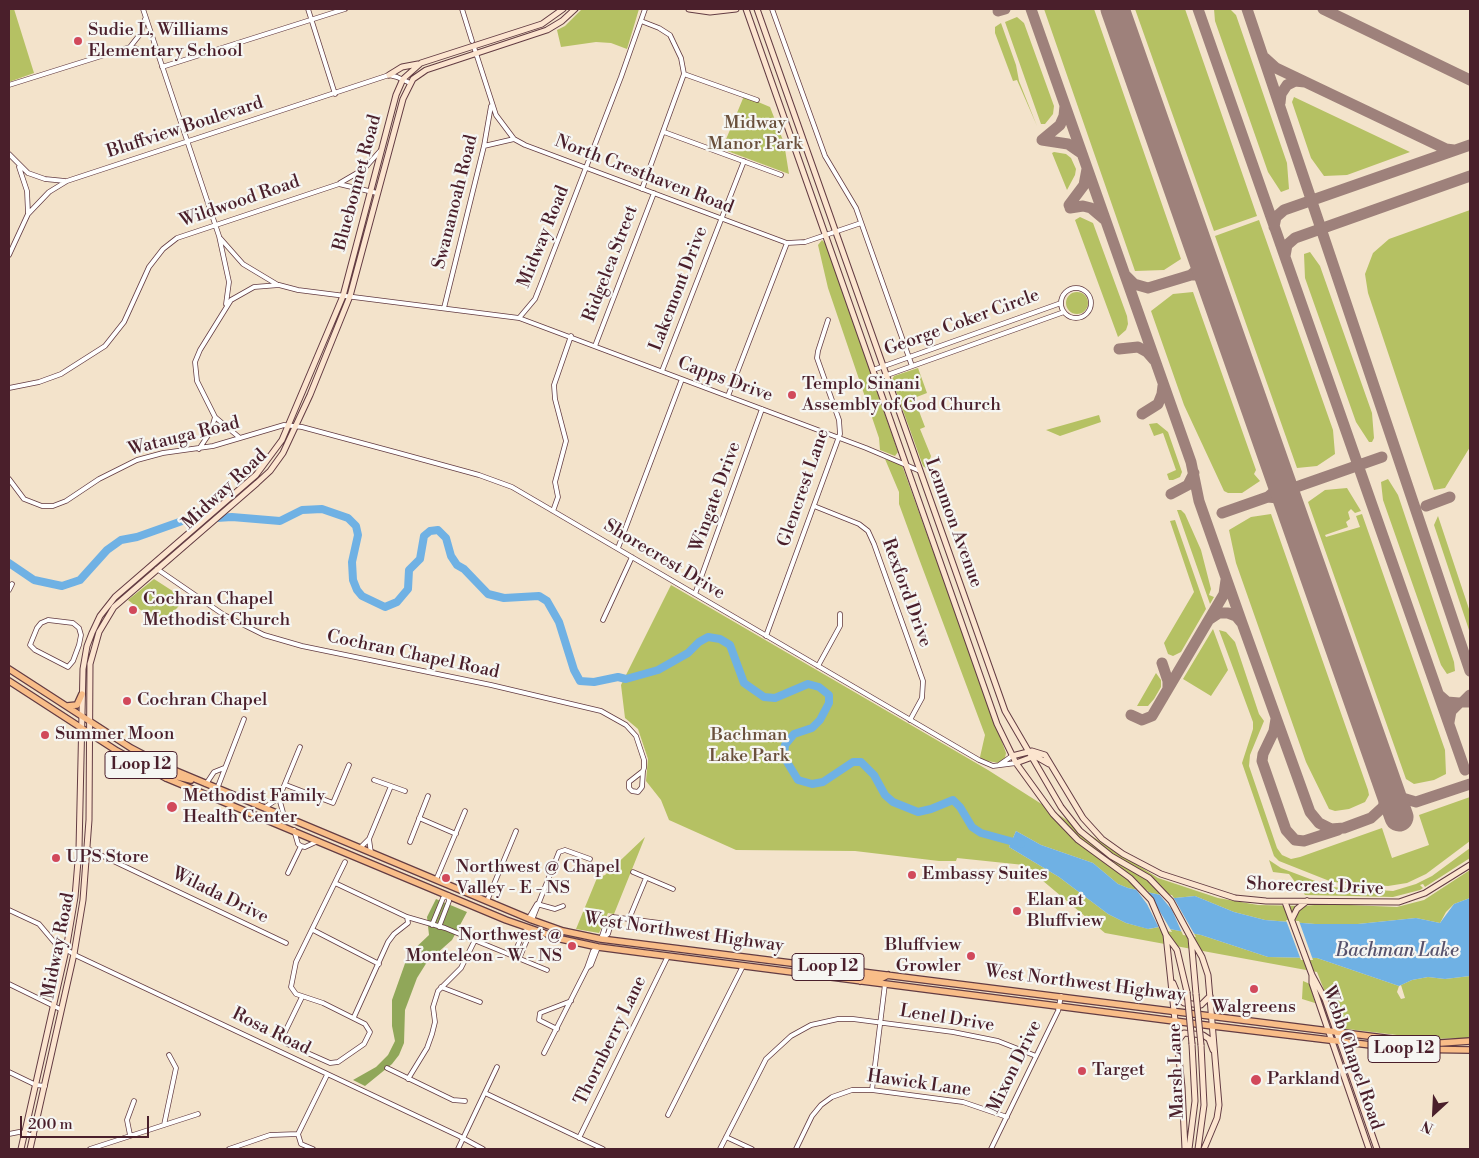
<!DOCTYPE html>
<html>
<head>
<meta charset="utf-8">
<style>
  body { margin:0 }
  #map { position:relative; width:1479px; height:1158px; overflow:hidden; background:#f3e3cb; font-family:"Libre Bodoni",serif }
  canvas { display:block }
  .frame { position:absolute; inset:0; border:10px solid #4a1f2b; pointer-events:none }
  .north { position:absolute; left:1409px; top:1088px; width:50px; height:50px; -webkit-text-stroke:4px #f6f6f2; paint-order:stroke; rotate:205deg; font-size:14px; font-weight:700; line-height:20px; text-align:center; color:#4a1f2b }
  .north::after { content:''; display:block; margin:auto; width:18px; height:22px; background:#4a1f2b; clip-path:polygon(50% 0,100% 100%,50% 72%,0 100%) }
  .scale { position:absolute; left:20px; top:1116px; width:129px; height:22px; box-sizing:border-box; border:2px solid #4a1f2b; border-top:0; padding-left:6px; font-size:15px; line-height:18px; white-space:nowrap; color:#4a1f2b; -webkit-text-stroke:4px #f6f6f2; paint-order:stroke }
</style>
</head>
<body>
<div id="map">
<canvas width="1479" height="1158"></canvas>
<div class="frame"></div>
<div class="north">N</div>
<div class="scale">200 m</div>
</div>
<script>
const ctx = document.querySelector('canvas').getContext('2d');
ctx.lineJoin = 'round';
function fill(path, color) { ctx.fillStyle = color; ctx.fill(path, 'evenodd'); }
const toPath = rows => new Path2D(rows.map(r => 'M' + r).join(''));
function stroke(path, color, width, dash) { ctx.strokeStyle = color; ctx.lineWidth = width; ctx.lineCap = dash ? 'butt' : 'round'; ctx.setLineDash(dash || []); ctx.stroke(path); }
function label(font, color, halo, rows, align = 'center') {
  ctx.font = font + ' "Libre Bodoni",serif'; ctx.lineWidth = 4.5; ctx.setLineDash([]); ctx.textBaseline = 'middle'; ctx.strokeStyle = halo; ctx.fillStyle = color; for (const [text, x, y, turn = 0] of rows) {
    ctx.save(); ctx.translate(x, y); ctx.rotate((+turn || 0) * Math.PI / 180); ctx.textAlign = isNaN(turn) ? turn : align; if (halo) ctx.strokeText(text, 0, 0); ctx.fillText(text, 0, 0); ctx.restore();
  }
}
fill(toPath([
  [9,9,14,9,34,73,9,82],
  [582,9,639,9,627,49,611,43,596,42,561,47,557,30,565,26],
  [1044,9,1094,9,1181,259,1164,270,1135,271],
  [1135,9,1185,9,1257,216,1214,231],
  [1214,9,1230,9,1236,15,1287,163,1289,189,1281,192,1268,172,1215,21],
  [1017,17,1024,23,1054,106,1053,114,1045,124,1041,124,1005,22],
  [1001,23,1016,65,1019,81,1037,126,1017,80,1013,81,995,33,995,27],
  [744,96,770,107,784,143,789,174,722,149],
  [1294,97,1410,152,1347,175,1324,176,1311,158,1292,102],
  [1054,152,1066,154,1071,158,1076,169,1075,175,1067,190,1052,153],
  [1470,210,1470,447,1445,488,1434,490,1368,293,1365,274,1373,253,1389,239],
  [1080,217,1093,223,1127,316,1128,324,1126,330,1118,337,1075,220],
  [1259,220,1333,430,1335,454,1317,466,1297,468,1215,236],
  [822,240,826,244,898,452,895,456,880,450,879,438,828,288,818,245],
  [1310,252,1320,266,1372,413,1374,438,1372,442,1369,442,1356,422,1305,278,1304,254],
  '1066 303a11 11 0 1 1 22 0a11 11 0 1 1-22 0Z',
  [1193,292,1256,470,1254,474,1260,481,1242,493,1228,493,1224,491,1184,405,1151,311,1173,294],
  [918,368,927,393,914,398,925,427,920,429,931,456,927,469,923,466,892,380,894,376],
  [1099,415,1101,422,1060,436,1046,430],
  [1157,423,1168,432,1182,472,1180,477,1173,480,1169,480,1167,474,1176,470,1163,433,1154,436,1149,424],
  [885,459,902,465,903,468,1006,753,1005,758,999,763,982,760,980,757,985,735,918,556,899,504,899,492],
  [1388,479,1398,495,1454,662,1455,671,1447,674,1441,665,1383,500,1381,482],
  [1347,488,1361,511,1355,513,1351,509,1348,512,1350,519,1346,522,1348,527,1325,535,1326,537,1360,527,1356,516,1362,514,1445,750,1446,774,1434,780,1414,784,1406,779,1308,502,1325,490],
  [1177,510,1181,510,1185,514,1201,550,1211,589,1209,595,1214,597,1210,604],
  [1271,514,1368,790,1369,795,1365,802,1349,809,1335,811,1329,809,1306,762,1236,563,1229,530,1251,517],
  [1438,516,1470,612,1470,633,1434,525],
  [1175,520,1206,609,1181,652,1173,656,1168,654,1164,643,1194,592,1170,521],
  [154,579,185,599,161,626,128,600],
  [671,585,988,770,1158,878,1218,898,1258,905,1303,906,1326,904,1397,907,1424,900,1470,870,1470,898,1454,904,1446,912,1440,923,1416,918,1358,924,1315,924,1265,920,1234,912,1195,896,1175,898,1128,888,1118,884,1093,863,1041,845,1016,831,1009,847,1059,877,1108,914,1126,923,1149,929,1159,927,1201,935,1268,957,1317,958,1399,986,1397,992,1401,999,1405,998,1401,985,1412,980,1428,977,1445,979,1470,976,1470,1038,1430,1039,1339,1028,1317,972,1105,933,1024,865,957,858,956,861,939,861,855,851,736,850,669,820,661,800,646,781,648,759,638,729,625,718,621,685],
  [1213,629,1228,670,1211,696,1183,679],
  [1219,630,1226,632,1235,642,1259,714,1264,721,1250,755,1249,766,1277,848,1282,855,1291,859,1300,857,1382,828,1392,858,1429,845,1419,815,1470,797,1470,841,1426,874,1407,883,1388,886,1332,882,1279,861,1274,856,1242,763,1253,729,1253,722],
  [1156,673,1161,680,1161,687,1154,699,1148,706,1137,706],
  [645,837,614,914,608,913,599,933,576,929,597,878,605,875],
  [1470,848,1470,858,1425,887,1423,884,1420,885,1423,888,1420,890,1393,897,1305,895,1289,874,1273,872,1269,860,1281,868,1331,887,1393,891,1416,884,1432,876],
  [1303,981,1310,984,1316,1006,1315,1003,1302,999]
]), '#b5c163');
fill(toPath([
  [436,899,467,912,452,940,427,962,417,978,405,1010,404,1043,399,1055,392,1064,365,1086,353,1080,376,1067,388,1055,395,1041,392,1026,392,1000,408,955,429,935,427,917]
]), '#90a759');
fill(toPath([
  [1016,831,1041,845,1093,863,1118,884,1128,888,1175,898,1195,896,1234,912,1265,920,1315,924,1358,924,1416,918,1440,923,1454,904,1470,898,1470,976,1445,979,1428,977,1412,980,1399,986,1317,958,1268,957,1201,935,1159,927,1148,929,1126,923,1108,914,1059,877,1009,847]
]), '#6fb1e4');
fill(toPath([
  [1135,888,1147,890,1172,932,1160,930,1147,904],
  [1159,894,1172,895,1196,937,1183,935,1172,910],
  [1286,920,1299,921,1313,960,1301,960]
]), '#f3e3cb');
stroke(toPath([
  [9,563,34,580,62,586,80,580,107,550,121,540,137,537,185,520,232,517,280,521,302,510,322,509,348,518,356,526,358,535,352,562,353,580,357,590,362,596,385,607,397,602,408,589,409,570,420,559,424,536,430,531,438,530,446,538,451,556,457,565,464,569,488,594,504,598,539,596,547,601,559,622,574,670,580,681,594,682,618,677,626,679,658,670,688,653,699,642,708,637,720,639,730,645,744,683,764,697,775,698,808,684,819,687,829,695,829,703,820,720,812,728,794,734,785,745,784,757,798,780,812,784,823,782,853,762,861,762,874,775,885,795,893,802,918,812,931,809,953,800,960,807,972,827,981,833,1021,844]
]), '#6fb1e4', 8);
stroke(toPath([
  [1031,9,1191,462,1199,501,1242,623,1310,812,1319,823,1331,829,1344,828,1371,818,1383,807,1387,795,1387,787,1373,746],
  [1198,9,1465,770],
  [1247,9,1470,671],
  [1323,9,1470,80],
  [998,11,1005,9],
  [1265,58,1276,68,1446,149,1454,150],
  [1280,103,1281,94,1287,85,1295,81,1305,82],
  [1042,140,1068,144,1081,153],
  [1042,140,1060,125,1064,116,1065,106],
  [1069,205,1084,185,1087,169],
  [1070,208,1083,206,1091,208,1104,219],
  [1274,227,1276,217,1284,210,1470,145],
  [1191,228,1202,258,1198,269,1191,275,1199,275,1208,280,1218,305],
  [1285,256,1287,245,1295,238,1470,176],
  [1126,276,1134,284,1148,288,1191,275],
  [1119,349,1138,347,1147,352,1154,360],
  [1142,414,1158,404,1162,394,1163,386],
  [1268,450,1278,480,1275,491,1268,497,1278,498,1285,502,1295,527],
  [1171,494,1188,485,1194,473],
  [1426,506,1450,497],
  [1222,513,1382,457],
  [1210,619,1219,613,1228,613,1236,616,1241,622],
  [1162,663,1168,681,1168,689],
  [1439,695,1447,702,1459,703,1451,711,1449,722],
  [1470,695,1463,702,1470,702],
  [1131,715,1142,720,1152,716,1224,594,1226,580],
  [1276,719,1274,731,1263,754,1262,761,1286,830,1295,840,1304,841,1338,830],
  [1387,782,1399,797,1416,802,1470,784]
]), '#9e817b', 11);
stroke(toPath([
  [1115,9,1399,817]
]), '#9e817b', 29);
const street = toPath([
  [143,9,219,236,229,282,226,304],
  [308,9,335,94],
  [462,9,472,41],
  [772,9,825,156,856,208,912,366],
  [641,21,659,28,670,35,681,58,684,74,757,100],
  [130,47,157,54],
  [474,47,496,115,514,139,525,145,787,243,805,242,861,223],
  [162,67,345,9],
  [9,85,130,47,141,33,145,19],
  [664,132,781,175],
  [484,146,514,139],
  [9,154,28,173,45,179,65,181],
  [19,167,27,191,28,213],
  [340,183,364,169,380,151],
  [642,189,684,74],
  [220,238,243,264,278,285],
  [9,255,28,214,49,192,67,181,389,75,397,77,410,83],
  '1061 303a15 15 0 1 1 30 0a15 15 0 1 1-30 0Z',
  [444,308,484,146,491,106],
  [519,318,535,299,541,284,621,77,645,9],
  [595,346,654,193],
  [873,370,1061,303],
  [662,371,744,161],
  [876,379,1064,312],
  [9,388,39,382,61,374,105,346,124,322,149,267,163,249,177,238,339,184,377,193],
  [728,396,787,243],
  [240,438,215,417,197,381,195,362,200,350,231,300,254,287,279,285,298,290,519,318,866,448,920,471],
  [199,449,211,431,215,417],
  [9,479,24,499,42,506,53,506,66,501,99,479,137,460,163,453,213,446,284,425,302,427,395,452,479,475,512,487,979,760,993,766,1016,763],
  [814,506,859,524,868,531,874,544,923,681,922,698,910,720],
  [553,511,558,497,555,482,566,441,555,399,554,385,571,336],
  [618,548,682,379],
  [157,569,224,615,264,635,302,646,491,685,601,711,626,725,636,736,644,760,644,768,643,771,642,787,638,792,632,791,629,788,629,782,643,771],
  [9,590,12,584],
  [695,594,762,409],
  [48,620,73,623,79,628,81,635,79,645,73,661,68,667,35,650,30,645,37,628,41,623,48,620],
  [603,620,632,557],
  [766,636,840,434,839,420,817,358,818,351,828,320],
  [818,666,840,626,840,614],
  [999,765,1012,756],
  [374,780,391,786],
  [206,784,214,772,224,768],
  [286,785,333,803,349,765],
  [217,789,244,719],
  [279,798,284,816],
  [264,808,279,798,300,747],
  [419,818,456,834],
  [294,830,298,844,301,846],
  [369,839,371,853],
  [410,842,428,796],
  [301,846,305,847,318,841],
  [360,848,369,839,391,786,405,791],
  [88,849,286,943],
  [633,872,673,889],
  [288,873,301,846],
  [436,880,465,811],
  [335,883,407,917,445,928,547,970],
  [487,901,516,831],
  [537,904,555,909,563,906],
  [9,910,39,924,55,943,77,956,459,1136,483,1149],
  [613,917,668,924],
  [629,919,646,878],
  [531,920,530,916,537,904],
  [532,920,559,852,565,850,590,859],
  [432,925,443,898,448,895],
  [439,927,449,901,448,896],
  [313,930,379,964],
  [602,938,608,934,613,917],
  [601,939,607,921,613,917],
  [513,957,523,933,529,929],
  [519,959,529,935,529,929],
  [587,968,591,965,598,947],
  [9,984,60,1009],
  [441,987,480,1002],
  [302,997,283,1036,285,1043,330,1063,338,1062,364,1044,370,1032,365,1024,323,1003,296,994,291,987,296,962,345,862],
  [354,1017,388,942,394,934,408,923,407,917],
  [557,1029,539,1020,540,1013,571,1001],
  [544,1053,587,968,593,951,598,947],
  [387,1068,453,1100,465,1101],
  [9,1072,36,1085,45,1086],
  [408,1079,427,1048,432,1034,435,1022,433,1007,438,991,461,968,475,940],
  [872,1090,885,984],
  [485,1093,603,1149],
  [668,1115,743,966],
  [164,1125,176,1068,169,1055],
  [9,1134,19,1132,34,1136],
  [298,1134,327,1075],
  [298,1134,301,1144,313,1149],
  [130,1135,127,1120,134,1101],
  [726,1137,752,1149],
  [579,1138,668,956],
  [90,1149,198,1114],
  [229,1149,270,1135,298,1134],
  [458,1149,497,1067],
  [720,1149,766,1059,791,1036,811,1025,838,1019,853,1019,953,1032,998,1041,1036,1056],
  [796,1149,812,1116,821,1105,832,1097,852,1090,872,1090,963,1102,1007,1117],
  [991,1149,1058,1011,1061,996]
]);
const secondary = toPath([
  [689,9,710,12,736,9],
  [746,9,997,724,1016,763,1053,814,1078,840,1130,878,1151,900,1166,935,1177,950,1187,992],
  [757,9,1005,711,1061,807,1080,831,1111,856,1149,878,1171,901,1191,938,1196,994],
  [389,75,402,67,418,64],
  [1012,756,1032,751,1045,755,1083,818,1102,839,1123,854,1161,874,1235,898,1266,901,1399,902,1425,893,1470,865],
  [1016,763,1035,756,1049,764],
  [1285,902,1312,975,1325,999,1377,1149],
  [1292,919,1297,909,1307,901],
  [1166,935,1182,1087,1185,1149],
  [1191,938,1202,957,1208,975,1219,1105,1217,1118,1204,1149],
  [1312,975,1312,983,1369,1149],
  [1173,983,1180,1000,1184,1003,1201,1005,1210,996],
  [1178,1041,1184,1033,1203,1035,1209,1039,1213,1050],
  [21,1149,66,950,75,897,79,849,83,669,87,646,92,633,100,616,115,597,256,475,282,440,343,296,396,95,403,79,421,63,542,24,563,9],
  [30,1149,74,954,83,900,89,820,90,664,99,632,114,607,257,483,270,471,283,453,310,395,350,296,403,99,413,79,426,70,547,30,562,21,575,9],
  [1189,1149,1195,1101,1192,1044],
  [1198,1149,1204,1105,1201,1045]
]);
const primary = toPath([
  [9,669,131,748,169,768,532,920,563,931,601,939,1392,1039,1441,1043,1470,1041],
  [9,681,117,751,166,778,506,920,561,939,598,947,644,953,1213,1026,1404,1049,1470,1050],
  [67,706,77,705,82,694],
  [166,778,170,775,191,780],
  [860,981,863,978,882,978,888,975]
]);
stroke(street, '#633c43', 5.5);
stroke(secondary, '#633c43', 7);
stroke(primary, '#633c43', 8);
stroke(street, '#fff', 4);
stroke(secondary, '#fce5cf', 5);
stroke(primary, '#f8bd88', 5.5);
const secondaryBridge = toPath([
  [1187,992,1192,1044],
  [1196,994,1201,1045]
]);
stroke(secondaryBridge, '#633c43', 7, []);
stroke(secondaryBridge, '#fce5cf', 5);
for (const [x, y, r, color] of [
  [78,41,5,"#d1495b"],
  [792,395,5,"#d1495b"],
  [133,610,5,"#d1495b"],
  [127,701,5,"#d1495b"],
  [45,735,5,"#d1495b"],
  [172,807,6,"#d1495b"],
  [56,858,5,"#d1495b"],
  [912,875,5,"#d1495b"],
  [446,878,5,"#d1495b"],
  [1017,911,5,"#d1495b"],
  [572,946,5,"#d1495b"],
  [971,956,5,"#d1495b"],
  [1254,989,5,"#d1495b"],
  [1082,1071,5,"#d1495b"],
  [1256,1080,6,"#d1495b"]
]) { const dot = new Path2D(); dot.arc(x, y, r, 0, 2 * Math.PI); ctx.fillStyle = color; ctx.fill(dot); stroke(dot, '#f6f6f2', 2); }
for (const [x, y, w] of [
  [141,765,72],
  [828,967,72],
  [1404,1049,72]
]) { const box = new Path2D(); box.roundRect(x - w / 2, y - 13.5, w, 27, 4); ctx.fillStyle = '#f6f6f2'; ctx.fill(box); stroke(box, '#4a1f2b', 1); }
label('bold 16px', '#4a1f2b', null, [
  ["Loop 12",141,765],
  ["Loop 12",828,967],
  ["Loop 12",1404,1049]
]);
label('18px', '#4a1f2b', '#f6f6f2', [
  ["Sudie L, Williams",88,31],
  ["Elementary School",88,52],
  ["Templo Sinani",802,385],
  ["Assembly of God Church",802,406],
  ["Cochran Chapel",143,600],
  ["Methodist Church",143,621],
  ["Cochran Chapel",137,701],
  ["Summer Moon",55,735],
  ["Methodist Family",183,797],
  ["Health Center",183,818],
  ["UPS Store",66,858],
  ["Northwest @ Chapel",456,868],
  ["Valley - E - NS",456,889],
  ["Embassy Suites",922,875],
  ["Elan at",1027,901],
  ["Bluffview",1027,922],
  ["Northwest @",562,936,"right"],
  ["Monteleon - W - NS",562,957,"right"],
  ["Bluffview",961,946,"right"],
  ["Growler",961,967,"right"],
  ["Walgreens",1254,1008,"center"],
  ["Target",1092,1071],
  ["Parkland",1267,1080]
], 'left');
label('18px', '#6a503c', '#f6f6f2', [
  ["Midway",755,124],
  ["Manor Park",755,145],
  ["Bachman",749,736],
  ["Lake Park",749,757]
]);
label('18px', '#4a1f2b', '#f6f6f2', [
  ["Bluffview Boulevard",185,128,-18],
  ["North Cresthaven Road",644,175,21],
  ["Bluebonnet Road",358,183,-75],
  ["Wildwood Road",240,202,-19],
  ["Swananoah Road",456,202,-76],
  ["Midway Road",544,237,-68],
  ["Ridgelea Street",611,264,-69],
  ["Lakemont Drive",679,289,-69],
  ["George Coker Circle",962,323,-20],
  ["Capps Drive",725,380,20],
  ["Watauga Road",184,437,-14],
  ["Glencrest Lane",804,488,-71],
  ["Midway Road",225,490,-43],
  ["Wingate Drive",716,497,-70],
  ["Lemmon Avenue",953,523,70],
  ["Shorecrest Drive",664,560,31],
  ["Rexford Drive",906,593,70],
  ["Cochran Chapel Road",413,655,12],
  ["Shorecrest Drive",1315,887,2],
  ["Wilada Drive",220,896,26],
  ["West Northwest Highway",684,933,8],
  ["Midway Road",59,946,-79],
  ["West Northwest Highway",1085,984,7],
  ["Lenel Drive",947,1019,9],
  ["Rosa Road",271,1032,26],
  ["Thornberry Lane",611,1041,-64],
  ["Webb Chapel Road",1352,1058,71],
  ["Mixon Drive",1015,1067,-64],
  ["Marsh Lane",1177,1071,-92],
  ["Hawick Lane",919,1084,8]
]);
label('italic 19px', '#57526c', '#f6f6f2', [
  ["Bachman Lake",1397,951]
]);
</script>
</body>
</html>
